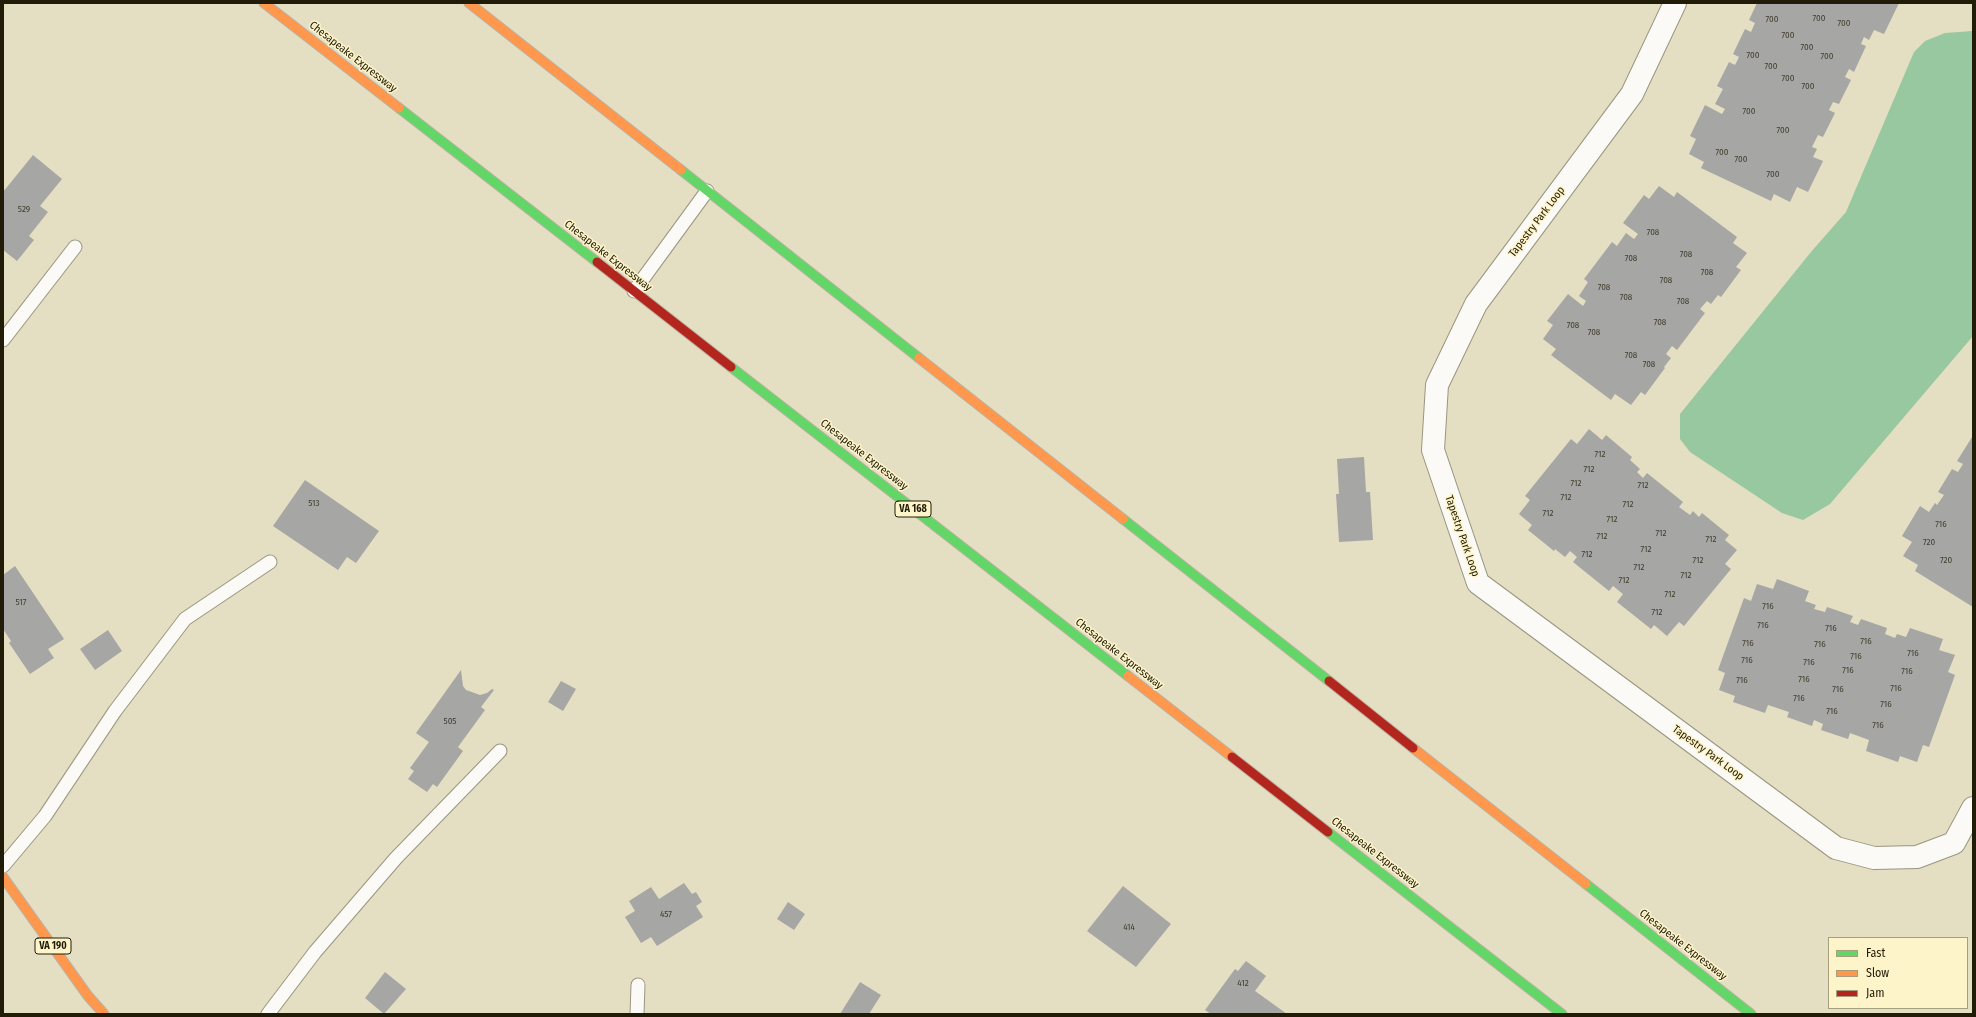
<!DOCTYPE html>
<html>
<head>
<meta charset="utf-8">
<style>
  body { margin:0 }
  #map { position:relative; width:1976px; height:1017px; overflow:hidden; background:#e4dec2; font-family:"Fira Sans Condensed",sans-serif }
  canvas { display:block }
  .frame { position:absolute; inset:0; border:4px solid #211c08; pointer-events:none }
  .legend { position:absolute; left:1828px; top:937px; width:140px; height:72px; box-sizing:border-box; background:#fef4ca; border:1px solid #a69e7c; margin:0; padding:5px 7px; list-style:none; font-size:12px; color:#211c08 }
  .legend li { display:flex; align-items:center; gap:8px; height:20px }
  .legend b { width:20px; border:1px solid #a69e7c }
</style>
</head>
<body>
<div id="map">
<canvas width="1976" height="1017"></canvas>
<div class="frame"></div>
<ul class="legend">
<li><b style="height:5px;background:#63d668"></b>Fast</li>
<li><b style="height:5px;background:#ff974d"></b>Slow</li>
<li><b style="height:5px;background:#b3261e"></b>Jam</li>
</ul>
</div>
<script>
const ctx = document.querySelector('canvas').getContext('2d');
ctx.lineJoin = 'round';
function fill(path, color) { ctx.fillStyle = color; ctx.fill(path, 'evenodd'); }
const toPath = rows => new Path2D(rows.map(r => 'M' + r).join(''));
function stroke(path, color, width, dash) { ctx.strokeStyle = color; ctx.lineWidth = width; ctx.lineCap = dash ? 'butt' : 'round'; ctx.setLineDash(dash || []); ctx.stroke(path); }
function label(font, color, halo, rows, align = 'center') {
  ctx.font = font + ' "Fira Sans Condensed",sans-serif'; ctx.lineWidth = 3; ctx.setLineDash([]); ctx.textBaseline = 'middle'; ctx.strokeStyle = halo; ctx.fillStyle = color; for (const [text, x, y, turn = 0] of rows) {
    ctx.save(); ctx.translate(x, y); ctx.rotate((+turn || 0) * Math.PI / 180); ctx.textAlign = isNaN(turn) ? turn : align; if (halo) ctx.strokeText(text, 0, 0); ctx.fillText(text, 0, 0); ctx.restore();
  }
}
fill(toPath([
  [1973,31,1973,336,1830,504,1803,520,1782,513,1690,452,1680,439,1680,414,1811,252,1846,212,1914,52,1925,41,1945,33]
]), '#97c8a0');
fill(toPath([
  [1757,3,1899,3,1884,34,1874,30,1869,40,1864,37,1861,44,1866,46,1854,72,1849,69,1845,77,1851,80,1839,104,1833,102,1829,110,1835,113,1823,137,1818,135,1812,147,1817,149,1813,157,1823,161,1808,192,1797,187,1790,202,1774,194,1771,201,1701,168,1704,162,1689,154,1696,139,1690,136,1705,105,1722,114,1725,109,1715,104,1723,89,1717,86,1729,62,1735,65,1739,57,1733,54,1745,29,1751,32,1755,23,1749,20],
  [33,155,62,179,40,206,48,212,29,236,34,240,17,261,3,250,3,192],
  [1659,186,1674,197,1677,192,1737,237,1733,243,1747,253,1736,267,1741,270,1721,297,1718,295,1711,304,1707,301,1700,309,1705,313,1677,350,1672,346,1666,354,1671,358,1664,367,1665,368,1645,395,1641,392,1631,405,1615,394,1611,400,1551,355,1556,349,1543,339,1553,325,1547,321,1568,294,1583,306,1586,301,1579,296,1588,282,1584,279,1612,242,1617,246,1626,233,1634,239,1638,234,1623,223,1644,195,1649,199],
  [1589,429,1602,440,1606,435,1632,457,1630,460,1640,469,1637,472,1643,478,1647,473,1683,502,1679,507,1690,515,1693,511,1699,517,1702,513,1729,535,1725,540,1737,550,1725,564,1731,569,1684,626,1679,622,1667,636,1654,625,1651,629,1617,602,1623,594,1613,586,1609,591,1573,562,1577,557,1570,551,1565,557,1555,549,1554,551,1528,530,1532,525,1519,514,1530,500,1525,496,1571,439,1577,444],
  [1972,437,1973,438,1973,607,1915,571,1918,565,1903,556,1912,542,1902,536,1920,506,1929,512,1935,503,1937,505,1944,495,1938,492,1952,469,1958,472,1963,464,1957,461],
  [1364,457,1366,492,1370,492,1373,540,1339,542,1336,494,1339,494,1337,459],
  [305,480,379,531,356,563,347,557,338,570,273,526],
  [15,566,64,639,48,649,54,658,30,674,9,643,11,641,3,629,3,575],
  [1777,579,1809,591,1805,601,1816,605,1814,609,1825,612,1827,607,1853,616,1850,622,1858,625,1861,619,1887,628,1885,634,1895,638,1897,634,1906,637,1910,628,1943,639,1939,650,1955,655,1948,672,1955,675,1929,747,1923,745,1917,762,1900,756,1898,762,1866,751,1869,740,1850,733,1848,739,1821,730,1823,724,1814,720,1812,726,1787,717,1789,712,1768,705,1765,713,1733,702,1735,696,1719,690,1725,673,1718,670,1744,598,1751,601,1757,584,1773,589],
  [108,630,122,651,95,670,80,649],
  [461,670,463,686,466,690,480,695,487,693,492,689,494,690,481,707,485,710,458,747,463,751,437,787,433,784,427,792,408,779,414,771,410,768,429,742,416,733],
  [561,681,576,689,563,711,548,702],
  [684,883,692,894,696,892,702,902,696,906,703,917,657,946,651,937,641,943,625,917,635,911,629,901,651,887,659,899],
  [1123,886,1171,924,1136,967,1087,931],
  [788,902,805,914,794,930,777,919],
  [1246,961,1266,976,1255,991,1287,1014,1211,1014,1205,1010,1235,969,1238,971],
  [385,972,406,989,384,1014,365,998],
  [860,982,881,995,869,1014,840,1014]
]), '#a6a6a5');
const lane = toPath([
  [634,291,707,191],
  [3,340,75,247],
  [3,866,45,816,115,711,185,619,270,562],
  [268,1014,315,952,396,858,500,751],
  [637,1014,638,985]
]);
const street = toPath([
  [1675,3,1632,94,1476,304,1437,385,1433,450,1478,583,1836,848,1874,858,1917,857,1954,843,1973,808]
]);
const fast = toPath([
  [399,108,597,262],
  [681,170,919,358],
  [731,367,1128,676],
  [1123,519,1329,681],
  [1328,832,1562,1014],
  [1586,884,1751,1014]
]);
const slow = toPath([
  [264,3,399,108],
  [469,3,681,170],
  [919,358,1123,519],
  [1128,676,1232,757],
  [1413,748,1586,884],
  [3,877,88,996,104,1014]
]);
const jam = toPath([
  [597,262,731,367],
  [1329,681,1413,748],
  [1232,757,1328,832]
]);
stroke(lane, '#9a9580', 15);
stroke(street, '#9a9580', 24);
stroke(fast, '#bbb1a2', 11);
stroke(slow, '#bbb1a2', 11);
stroke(jam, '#bbb1a2', 11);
stroke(lane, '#fbfaf6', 13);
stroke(street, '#fbfaf6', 22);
stroke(fast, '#63d668', 9);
stroke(slow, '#ff974d', 9);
stroke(jam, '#b3261e', 9);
label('9px', '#423e2f', null, [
  ["700",1819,18],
  ["700",1772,19],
  ["700",1844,23],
  ["700",1788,35],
  ["700",1807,47],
  ["700",1753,55],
  ["700",1827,56],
  ["700",1771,66],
  ["700",1788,78],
  ["700",1808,86],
  ["700",1749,111],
  ["700",1783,130],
  ["700",1722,152],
  ["700",1741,159],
  ["700",1773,174],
  ["529",24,209],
  ["708",1653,232],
  ["708",1686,254],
  ["708",1631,258],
  ["708",1707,272],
  ["708",1666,280],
  ["708",1604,287],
  ["708",1626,297],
  ["708",1683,301],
  ["708",1660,322],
  ["708",1573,325],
  ["708",1594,332],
  ["708",1631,355],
  ["708",1649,364],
  ["712",1600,454],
  ["712",1589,469],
  ["712",1576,483],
  ["712",1643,485],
  ["712",1566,497],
  ["513",314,503],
  ["712",1628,504],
  ["712",1548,513],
  ["712",1612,519],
  ["716",1941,524],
  ["712",1661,533],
  ["712",1602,536],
  ["712",1711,539],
  ["720",1929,542],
  ["712",1646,549],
  ["712",1587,554],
  ["712",1698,560],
  ["720",1946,560],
  ["712",1639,567],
  ["712",1686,575],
  ["712",1624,580],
  ["712",1670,594],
  ["517",21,602],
  ["716",1768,606],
  ["712",1657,612],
  ["716",1763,625],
  ["716",1831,628],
  ["716",1866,641],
  ["716",1748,643],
  ["716",1820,644],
  ["716",1913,653],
  ["716",1856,656],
  ["716",1747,660],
  ["716",1809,662],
  ["716",1848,670],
  ["716",1907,671],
  ["716",1804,679],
  ["716",1742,680],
  ["716",1896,688],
  ["716",1838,689],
  ["716",1799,698],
  ["716",1886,704],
  ["716",1832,711],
  ["505",450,721],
  ["716",1878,725],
  ["457",666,914],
  ["414",1129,927],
  ["412",1243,983]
]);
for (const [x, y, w] of [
  [913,509,36],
  [53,946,36]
]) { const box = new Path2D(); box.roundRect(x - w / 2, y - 8, w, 16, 3); ctx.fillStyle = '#fef4ca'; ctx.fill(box); stroke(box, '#211c08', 1); }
label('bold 10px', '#211c08', null, [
  ["VA 168",913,509],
  ["VA 190",53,946]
]);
label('11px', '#211c08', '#fef4ca', [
  ["Chesapeake Expressway",353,57,38],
  ["Tapestry Park Loop",1537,222,-53],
  ["Chesapeake Expressway",608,256,38],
  ["Chesapeake Expressway",864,455,38],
  ["Tapestry Park Loop",1462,536,71],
  ["Chesapeake Expressway",1119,654,38],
  ["Tapestry Park Loop",1708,753,36],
  ["Chesapeake Expressway",1375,853,38],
  ["Chesapeake Expressway",1683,945,38]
]);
</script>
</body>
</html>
